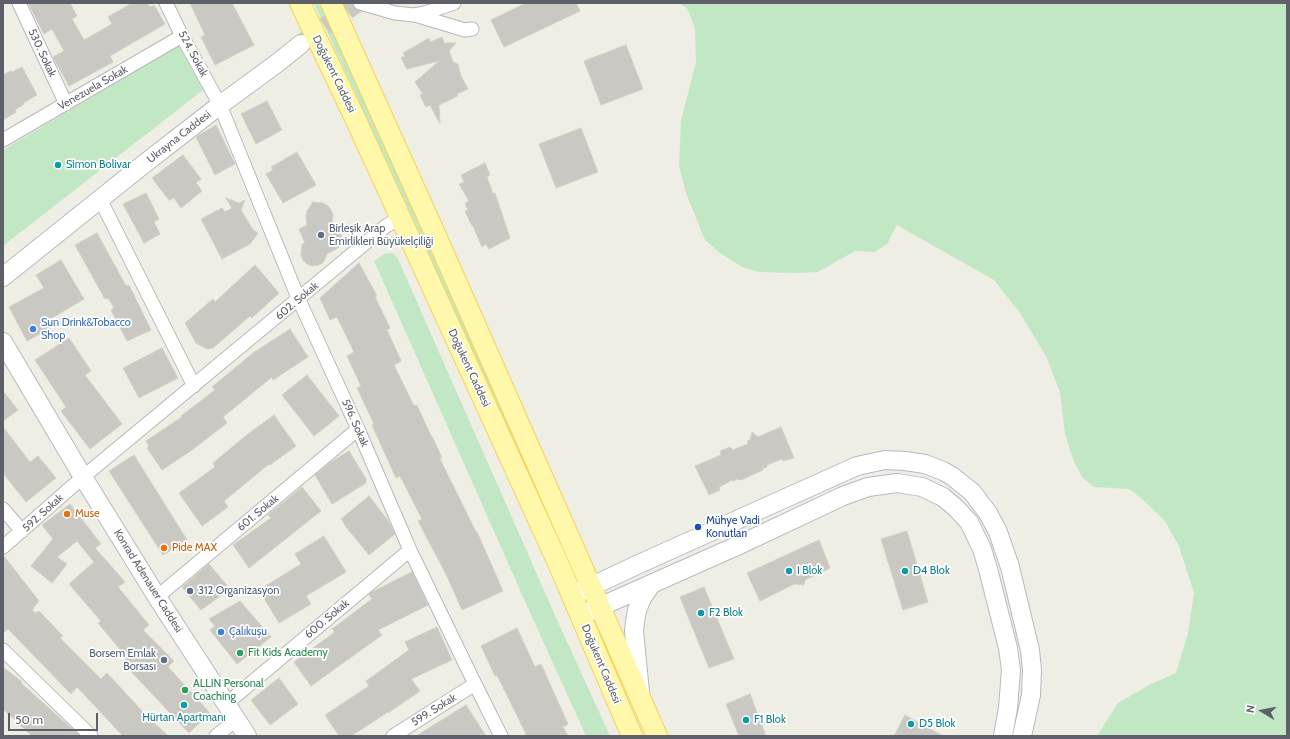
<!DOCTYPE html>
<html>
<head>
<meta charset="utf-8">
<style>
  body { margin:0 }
  #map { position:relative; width:1290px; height:739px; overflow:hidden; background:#efeee5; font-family:Cabin,sans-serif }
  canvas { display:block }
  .frame { position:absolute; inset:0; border:4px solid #5d6066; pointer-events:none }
  .north { position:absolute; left:1242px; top:691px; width:40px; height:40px; -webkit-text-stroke:3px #fff; paint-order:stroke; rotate:280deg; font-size:11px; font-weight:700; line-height:16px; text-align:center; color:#5d6066 }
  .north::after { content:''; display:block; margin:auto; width:14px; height:18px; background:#5d6066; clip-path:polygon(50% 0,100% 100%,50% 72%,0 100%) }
  .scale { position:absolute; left:8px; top:713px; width:90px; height:18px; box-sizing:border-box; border:2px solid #5d6066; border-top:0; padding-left:5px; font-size:12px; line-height:14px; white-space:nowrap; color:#5d6066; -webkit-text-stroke:3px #fff; paint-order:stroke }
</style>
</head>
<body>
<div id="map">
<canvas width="1290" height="739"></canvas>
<div class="frame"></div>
<div class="north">N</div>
<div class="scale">50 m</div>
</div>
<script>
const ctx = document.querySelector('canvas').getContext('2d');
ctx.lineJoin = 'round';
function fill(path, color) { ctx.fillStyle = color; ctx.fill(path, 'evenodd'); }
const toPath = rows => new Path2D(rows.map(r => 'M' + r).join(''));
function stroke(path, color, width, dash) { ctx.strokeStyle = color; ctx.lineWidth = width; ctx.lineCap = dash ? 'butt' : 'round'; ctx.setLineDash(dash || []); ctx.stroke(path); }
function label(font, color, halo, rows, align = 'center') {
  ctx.font = font + ' Cabin,sans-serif'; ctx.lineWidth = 3.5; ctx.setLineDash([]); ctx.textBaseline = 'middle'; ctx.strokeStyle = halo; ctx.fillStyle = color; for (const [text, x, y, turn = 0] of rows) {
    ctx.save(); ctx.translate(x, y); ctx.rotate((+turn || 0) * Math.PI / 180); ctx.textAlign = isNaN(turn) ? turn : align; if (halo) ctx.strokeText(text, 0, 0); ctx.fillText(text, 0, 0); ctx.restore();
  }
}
fill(toPath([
  [314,3,319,3,333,32,566,554,519,448,506,426,497,412,411,214],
  [678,3,1287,3,1287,736,1097,736,1118,703,1149,685,1176,673,1188,633,1194,593,1179,546,1165,521,1142,499,1129,489,1094,487,1082,477,1074,462,1065,434,1060,392,1046,356,1020,313,994,280,897,225,887,244,875,252,855,251,818,272,796,273,760,272,742,267,720,253,705,240,686,193,679,166,681,121,696,62,695,28,687,8],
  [179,45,203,90,3,246,3,150],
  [393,253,398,259,558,622,610,736,586,736,532,617,374,261,384,254]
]), '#c2e7c5');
const building = toPath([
  [28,3,70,3,77,16,72,19,84,40,112,24,108,17,132,3,147,3,150,7,154,5,165,24,110,56,113,62,69,86,53,57,64,51,52,29,44,34,28,3],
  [190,3,232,3,254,45,215,65,201,37,205,35,190,3],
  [526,3,576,3,580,11,504,47,491,20,526,3],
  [442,37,444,43,456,43,449,51,453,62,458,64,461,76,468,89,457,94,458,96,439,105,440,124,430,105,426,107,420,95,423,94,415,82,439,61,407,69,401,58,405,56,403,53,429,38,430,42,442,37],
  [626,45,643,89,601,105,584,61,626,45],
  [22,67,37,95,23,103,24,104,15,110,16,112,3,120,3,75,11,71,12,72,22,67],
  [267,101,282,130,256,144,241,114,267,101],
  [216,125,235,164,215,175,196,137,216,125],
  [581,128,598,172,556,188,539,144,581,128],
  [297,152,316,185,283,203,266,174,273,170,271,167,297,152],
  [183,155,201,179,196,183,202,191,181,208,174,198,169,200,152,178,183,155],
  [485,163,490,175,487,177,493,194,495,193,510,238,489,249,486,244,482,247,473,226,472,226,465,211,468,210,465,203,469,201,459,184,464,182,461,175,485,163],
  [146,193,159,219,154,222,160,234,144,243,123,204,146,193],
  [226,198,239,203,245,200,241,210,253,230,258,233,250,244,222,259,201,219,222,208,225,212,232,208,226,198],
  [313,202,323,203,328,206,331,210,333,215,332,225,337,228,342,237,339,247,335,250,327,254,323,263,318,265,312,266,307,264,303,260,301,255,302,244,305,243,299,229,307,225,306,216,307,211,313,202],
  [97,233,126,286,129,285,151,330,127,341,111,310,114,308,108,298,105,299,75,245,97,233],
  [61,260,84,299,47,321,51,328,27,341,9,307,44,288,36,275,61,260],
  [359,263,377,296,375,297,390,328,387,330,401,361,394,365,414,406,417,405,431,436,432,436,442,458,440,459,476,532,477,532,503,591,462,610,447,576,418,521,422,519,400,476,396,478,372,425,374,424,357,388,361,386,347,356,354,352,337,317,330,320,320,298,359,263],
  [255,265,279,293,252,318,250,316,213,348,207,349,196,343,185,323,213,299,215,302,255,265],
  [290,329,308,357,273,380,272,377,223,417,227,423,192,450,162,470,147,448,149,446,146,441,182,417,181,416,215,390,212,387,253,353,290,329],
  [69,338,91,371,85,375,122,424,90,449,61,411,66,407,35,360,69,338],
  [162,348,178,378,139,398,123,368,162,348],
  [307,375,339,416,314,436,282,395,307,375],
  [3,391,18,410,3,421,3,391],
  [274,415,296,446,270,465,269,464,224,501,228,507,202,526,179,493,215,467,213,463,248,434,274,415],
  [3,427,30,462,38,456,56,478,26,502,3,473,3,427],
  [781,427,794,458,783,461,782,459,767,465,767,467,763,468,763,470,741,480,737,479,734,481,732,480,719,487,720,490,709,495,695,466,721,455,720,451,730,447,733,450,748,444,747,441,750,440,752,432,758,437,781,427],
  [349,451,366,479,366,483,332,504,315,475,331,462,349,451],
  [134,455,187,540,163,555,109,471,134,455],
  [302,487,321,511,249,568,233,545,271,518,268,515,302,487],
  [369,496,389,522,395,534,369,555,347,528,341,519,369,496],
  [70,504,101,544,95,548,125,582,118,587,149,625,143,630,174,661,168,667,210,713,189,733,123,663,127,658,98,623,101,621,69,584,94,562,77,541,57,557,67,564,52,583,31,566,53,539,42,525,70,504],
  [907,531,928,602,903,610,881,539,907,531],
  [324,536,346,572,306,596,311,604,279,623,259,590,301,564,295,554,324,536],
  [819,540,830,568,805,580,804,585,795,584,792,585,760,601,747,573,819,540],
  [3,555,39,601,32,610,36,613,39,611,63,636,60,638,101,679,107,673,142,711,168,736,123,736,77,687,71,694,8,629,3,633,3,555],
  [209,564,230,589,201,610,182,587,209,564],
  [412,572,428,605,378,630,382,635,311,686,294,662,335,632,332,629,372,599,369,595,372,592,412,572],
  [704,587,734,659,709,668,680,597,704,587],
  [240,601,271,637,237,664,210,630,215,626,209,619,240,601],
  [437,627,452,660,411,679,420,691,388,713,388,712,351,736,339,736,325,715,369,686,366,681,409,650,405,642,437,627],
  [517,628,535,667,541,664,568,724,563,727,568,736,527,736,497,675,495,676,481,646,517,628],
  [3,667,22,682,21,683,80,736,32,736,3,709,3,667],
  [279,678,298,704,270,725,251,700,279,678],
  [750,694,766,736,739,736,726,704,750,694],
  [466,705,486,736,416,736,466,705],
  [905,715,943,736,894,736,905,715]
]);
fill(building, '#cac8c2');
stroke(building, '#d4d0c3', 1);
stroke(toPath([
  [303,42,358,3]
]), '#cacac5', 18, [18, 9]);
const street = toPath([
  [19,3,66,104],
  [166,3,182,36,220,105,299,300,358,429,410,550,475,684,501,736],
  [360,3,395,13,414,15,425,13,454,3],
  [415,15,465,30,472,29],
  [3,140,182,36],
  [100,199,194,386],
  [3,509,22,531],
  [3,547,83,477,386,226,400,218],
  [157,597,358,429],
  [3,650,91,736],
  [226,704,410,550],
  [216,736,237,719],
  [393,736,475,684]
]);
const secondary = toPath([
  [3,277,144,164,220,105,276,64,301,44],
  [3,342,83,477,157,597,247,736],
  [571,596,639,564,857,466,885,460,905,461,925,464,943,471,952,476,972,492,988,513,998,532,1010,567,1030,650,1032,670,1031,695,1022,736],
  [586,613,739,545,843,496,868,487,897,483,922,487,943,497,956,508,969,522,982,549,988,569,1008,648,1011,670,1008,708,1003,736],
  [640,692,634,631,635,622,637,610,642,598,651,585]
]);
const primary = toPath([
  [300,3,354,116,558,563,632,736],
  [331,3,433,229,657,736]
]);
stroke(street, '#b6b7bc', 15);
stroke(secondary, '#b7b9bf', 20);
stroke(primary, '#f3d45b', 22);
stroke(street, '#fff', 13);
stroke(secondary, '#fff', 18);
stroke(primary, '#fff8ab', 20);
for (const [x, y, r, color] of [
  [58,165,4,"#0f9aa8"],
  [321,235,4,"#5c6f8a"],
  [33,329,4,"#3f7fe0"],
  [67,514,4,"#e8710a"],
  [698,527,4,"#1a4fb4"],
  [164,548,4,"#e8710a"],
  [789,571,4,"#0f9aa8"],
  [905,571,4,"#0f9aa8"],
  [190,591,4,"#5c6f8a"],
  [701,613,4,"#0f9aa8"],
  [221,632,4,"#3f7fe0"],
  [240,653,4,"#2e9e5b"],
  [164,660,4,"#5c6f8a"],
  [185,690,4,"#2e9e5b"],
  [184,705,4,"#0f9aa8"],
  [746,720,4,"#0f9aa8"],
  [911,724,4,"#0f9aa8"]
]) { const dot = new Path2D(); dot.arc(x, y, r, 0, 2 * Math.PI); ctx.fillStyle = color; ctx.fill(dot); stroke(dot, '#fff', 1.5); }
label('11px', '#5d6066', '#fff', [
  ["530. Sokak",42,53,65],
  ["524. Sokak",193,54,62],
  ["Doğukent Caddesi",334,74,64],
  ["Venezuela Sokak",93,88,-30],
  ["Ukrayna Caddesi",179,137,-38],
  ["602. Sokak",297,301,-40],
  ["Doğukent Caddesi",469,368,65],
  ["596. Sokak",355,423,66],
  ["592. Sokak",43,513,-42],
  ["601. Sokak",258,513,-40],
  ["Konrad Adenauer Caddesi",148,581,58],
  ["600. Sokak",327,619,-40],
  ["Doğukent Caddesi",601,664,67],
  ["599. Sokak",434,710,-32]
]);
label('11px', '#0d838f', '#fff', [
  ["Simon Bolivar",66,165],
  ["I Blok",797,571],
  ["D4 Blok",913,571],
  ["F2 Blok",709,613],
  ["Hürtan Apartmanı",184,718,"center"],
  ["F1 Blok",754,720],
  ["D5 Blok",919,724]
], 'left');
label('11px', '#4e5e75', '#fff', [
  ["Birleşik Arap",329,229],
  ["Emirlikleri Büyükelçiliği",329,242],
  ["312 Organizasyon",198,591],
  ["Borsem Emlak",156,654,"right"],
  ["Borsası",156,667,"right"]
], 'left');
label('11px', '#366cbe', '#fff', [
  ["Sun Drink&Tobacco",41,323],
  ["Shop",41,336],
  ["Çalıkuşu",229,632]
], 'left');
label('11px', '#c56008', '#fff', [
  ["Muse",75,514],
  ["Pide MAX",172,548]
], 'left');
label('11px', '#164399', '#fff', [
  ["Mühye Vadi",706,521],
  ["Konutları",706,534]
], 'left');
label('11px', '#27864d', '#fff', [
  ["Fit Kids Academy",248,653],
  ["ALLIN Personal",193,684],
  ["Coaching",193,697]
], 'left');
</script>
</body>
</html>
